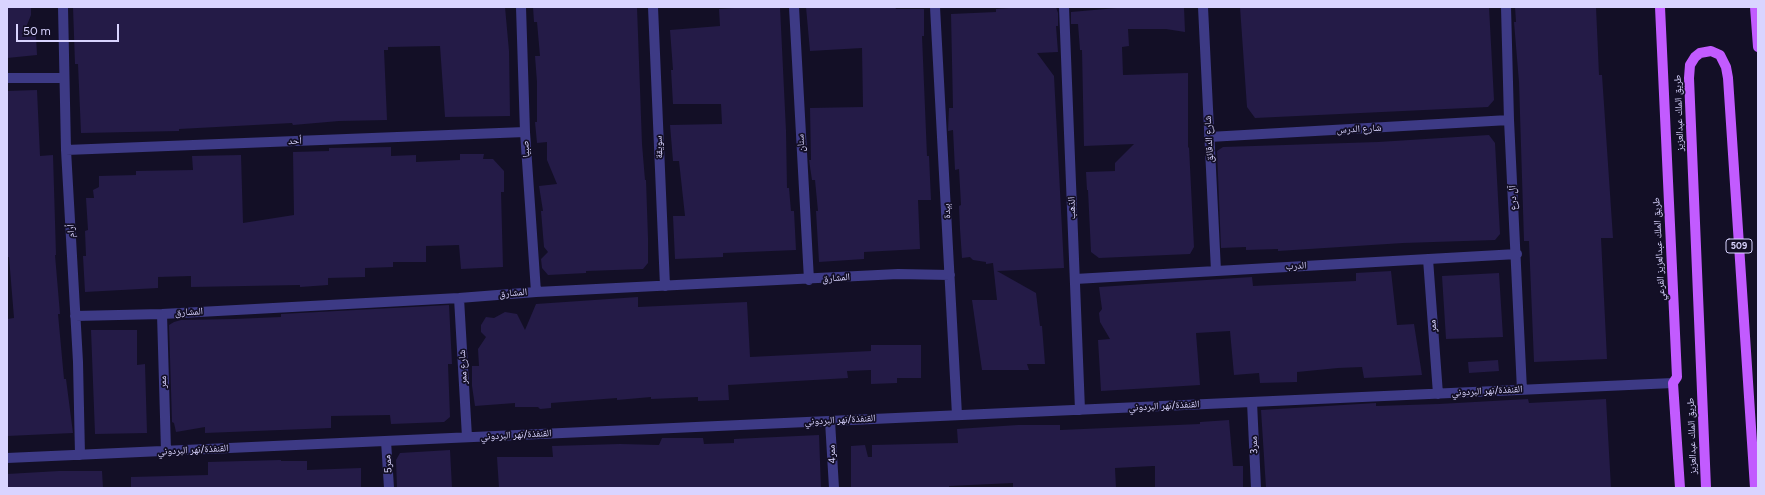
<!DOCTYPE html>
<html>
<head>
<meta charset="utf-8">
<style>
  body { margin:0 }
  #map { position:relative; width:1765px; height:495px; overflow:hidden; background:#130f26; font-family:Figtree,sans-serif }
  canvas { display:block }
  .frame { position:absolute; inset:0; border:8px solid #d9d4ff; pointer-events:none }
  .scale { position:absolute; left:16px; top:24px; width:103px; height:18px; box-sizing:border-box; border:2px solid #d9d4ff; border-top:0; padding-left:5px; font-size:12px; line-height:14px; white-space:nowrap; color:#d9d4ff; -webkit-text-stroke:3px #130f26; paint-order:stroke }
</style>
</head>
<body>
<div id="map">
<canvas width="1765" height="495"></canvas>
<div class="frame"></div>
<div class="scale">50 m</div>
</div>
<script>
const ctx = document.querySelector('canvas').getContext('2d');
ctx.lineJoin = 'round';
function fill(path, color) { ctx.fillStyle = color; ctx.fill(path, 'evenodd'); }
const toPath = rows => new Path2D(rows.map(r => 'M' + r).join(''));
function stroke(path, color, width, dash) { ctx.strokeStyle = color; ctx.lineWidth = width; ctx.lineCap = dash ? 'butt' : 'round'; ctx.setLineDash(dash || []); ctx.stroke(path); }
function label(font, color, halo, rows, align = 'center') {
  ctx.font = font + ' Figtree,"Noto Naskh Arabic",sans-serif'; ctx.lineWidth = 3.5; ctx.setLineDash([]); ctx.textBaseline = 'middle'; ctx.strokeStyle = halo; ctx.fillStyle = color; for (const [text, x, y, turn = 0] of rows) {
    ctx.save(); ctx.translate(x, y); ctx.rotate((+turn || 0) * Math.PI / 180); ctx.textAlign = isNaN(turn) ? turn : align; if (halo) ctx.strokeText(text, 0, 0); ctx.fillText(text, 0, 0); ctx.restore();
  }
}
fill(toPath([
  [7,7,31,7,31,15,22,37,36,36,37,55,7,58],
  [73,7,505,7,509,51,510,116,445,117,440,46,388,47,388,50,384,50,387,120,339,121,293,125,292,123,179,129,179,131,81,133,78,64,75,64],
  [533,7,637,7,642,144,645,180,646,180,648,238,648,263,643,269,586,271,586,273,548,275,542,268,541,259,548,252,544,247,541,211,543,211,539,186,557,184,547,160,547,142,537,143,535,122,537,122,537,82,535,56,540,56,537,22,534,22],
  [749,7,780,7,786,131,787,188,789,188,791,211,794,211,796,250,723,253,723,257,675,259,673,216,685,216,679,161,673,161,670,125,722,124,721,104,673,104,671,70,673,70,670,30,720,26,719,9],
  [806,7,895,7,896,9,924,9,924,36,922,36,927,156,929,156,931,200,918,200,920,249,864,252,864,259,819,262,816,211,818,211,815,180,812,180,809,160,811,160,810,108,863,107,862,48,810,51],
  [1024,7,1056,7,1058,13,1058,26,1056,26,1058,52,1037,53,1054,76,1064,268,997,271,1036,293,1040,326,1042,326,1045,364,1027,364,1029,370,982,370,972,300,997,300,993,263,986,264,986,262,973,260,970,257,962,258,960,229,959,206,961,205,959,169,955,170,953,130,948,131,949,108,953,108,951,14,996,12,996,9],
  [1128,7,1184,7,1185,32,1166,29,1128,29,1129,46,1122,47,1123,75,1188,73,1188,148,1189,147,1194,247,1190,254,1099,258,1091,252,1088,190,1087,190,1086,172,1115,171,1115,163,1134,144,1084,146,1082,50,1080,50,1078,24,1071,24,1071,12],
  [1240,7,1489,7,1494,100,1488,107,1255,118,1247,107],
  [1515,7,1596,7,1599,75,1602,75,1613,238,1601,238,1607,359,1534,362,1529,241,1524,241,1519,82,1514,22,1516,22],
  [37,90,40,156,53,155,56,255,55,255,60,314,58,314,64,379,66,379,73,433,7,436,7,319,14,318,9,257,7,257,7,91],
  [1489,135,1495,143,1500,234,1495,240,1403,243,1278,251,1278,249,1246,250,1246,247,1221,248,1217,151,1223,147,1378,142],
  [391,147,391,156,416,155,416,162,460,160,460,154,484,154,483,159,493,159,504,171,504,192,501,192,503,267,461,269,459,245,426,246,426,262,393,262,393,267,365,268,365,277,328,278,328,285,300,287,300,285,191,287,191,276,158,277,158,288,85,292,83,256,86,256,85,231,88,230,86,198,94,198,93,190,99,187,99,176,136,175,136,171,193,170,192,156,241,155,243,223,294,215,293,152,329,151,329,148],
  [1391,271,1397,325,1414,324,1422,375,1364,378,1362,367,1338,368,1297,372,1297,382,1260,383,1259,373,1234,375,1230,331,1196,333,1200,385,1101,391,1098,340,1110,339,1100,322,1099,313,1102,309,1099,287,1252,277,1253,286,1356,281,1356,273],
  [1499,273,1503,337,1446,339,1442,276],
  [638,297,638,307,747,302,750,357,871,351,871,345,921,345,921,378,897,378,897,383,871,384,871,370,847,371,848,378,728,385,729,400,698,401,698,397,651,399,651,397,617,400,617,398,551,403,551,408,540,409,538,407,515,407,515,403,475,406,472,386,472,366,479,366,478,349,486,337,481,332,481,325,486,317,494,318,505,312,517,314,525,330,536,304],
  [449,305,452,364,448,364,450,417,444,422,391,424,390,415,331,416,331,428,205,433,205,427,176,432,174,423,172,422,169,325,174,322,181,320,234,319,281,317,281,314],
  [91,330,137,330,137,365,145,364,147,433,95,434],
  [1498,360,1499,371,1469,373,1468,362],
  [1528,399,1529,403,1606,399,1611,488,1266,488,1261,410,1376,403,1376,406,1439,404],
  [1229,420,1233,466,1243,466,1243,488,1155,488,1155,466,1153,466,1115,468,1116,488,1013,488,1013,483,949,486,949,488,851,488,851,446,865,445,868,457,872,457,872,445,958,443,957,429,1018,425,1060,425,1060,430,1200,424,1200,422],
  [819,435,821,488,499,488,497,457,553,457,552,446,620,444,659,445,662,438,703,438,704,444,734,443,734,439],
  [450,450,452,488,397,488,396,460,400,453],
  [281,460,281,461,307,461,307,470,361,468,361,488,131,488,131,477,208,475,208,462],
  [59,471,102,471,103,488,7,488,7,474]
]), '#241b47');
stroke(toPath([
  [63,7,66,150,78,362,80,455],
  [521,7,525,132,536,292],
  [653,7,665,286],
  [794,7,809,280],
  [935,7,957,415],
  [1064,7,1080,410],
  [1203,7,1216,271],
  [1506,7,1509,120,1522,390],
  [7,78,64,78],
  [1209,137,1509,120],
  [66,150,525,132],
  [1428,259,1438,394],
  [1075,279,1517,254],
  [459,298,467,437],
  [162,314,166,451],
  [75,316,162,314,459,298,536,292,898,274,950,275],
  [1252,402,1256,488],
  [830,421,834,488],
  [386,441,389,488],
  [7,458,1673,383]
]), '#3d3a85', 10);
stroke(toPath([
  [1660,7,1677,377,1673,383,1680,488],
  [1755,7,1758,47],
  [1706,488,1689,78,1690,65,1695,57,1700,53,1711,51,1720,55,1726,67,1728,78,1755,488]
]), '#c25bff', 10);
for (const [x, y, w] of [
  [1739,246,26]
]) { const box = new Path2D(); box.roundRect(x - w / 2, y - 7, w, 14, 3); ctx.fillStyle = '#130f26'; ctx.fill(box); stroke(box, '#d9d4ff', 1); }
label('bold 9px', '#d9d4ff', null, [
  ["509",1739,246]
]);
label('10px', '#d9d4ff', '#130f26', [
  ["طريق الملك عبدالعزيز",1679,113,-92],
  ["شارع الدرس",1359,129,-3],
  ["شارع الدقائق",1209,139,-93],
  ["أحد",295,141,-2],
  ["سنان",801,143,-93],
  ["سويقة",659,147,-92],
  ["صبيا",526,149,-94],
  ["آل درع",1513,198,-93],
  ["الذهب",1072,208,-92],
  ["بيدة",947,211,-93],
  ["أرام",71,231,-93],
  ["طريق الملك عبدالعزيز الفرعي",1659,249,-93],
  ["الدرب",1296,266,-3],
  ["المشارق",836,278,-4],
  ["المشارق",513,293,-5],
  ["المشارق",189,312,-3],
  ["ممر",1433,326,-95],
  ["شارع ممر",463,367,-93],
  ["ممر",163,382,-91],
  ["القنفذة/نهر البردوني",1487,391,-3],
  ["القنفذة/نهر البردوني",1164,406,-3],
  ["القنفذة/نهر البردوني",840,420,-3],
  ["القنفذة/نهر البردوني",516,435,-3],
  ["طريق الملك عبدالعزيز",1692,436,-92],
  ["ممر3",1254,445,-92],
  ["القنفذة/نهر البردوني",193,450,-3],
  ["ممر4",832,454,-93],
  ["ممر5",388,464,-94]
]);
</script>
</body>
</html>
